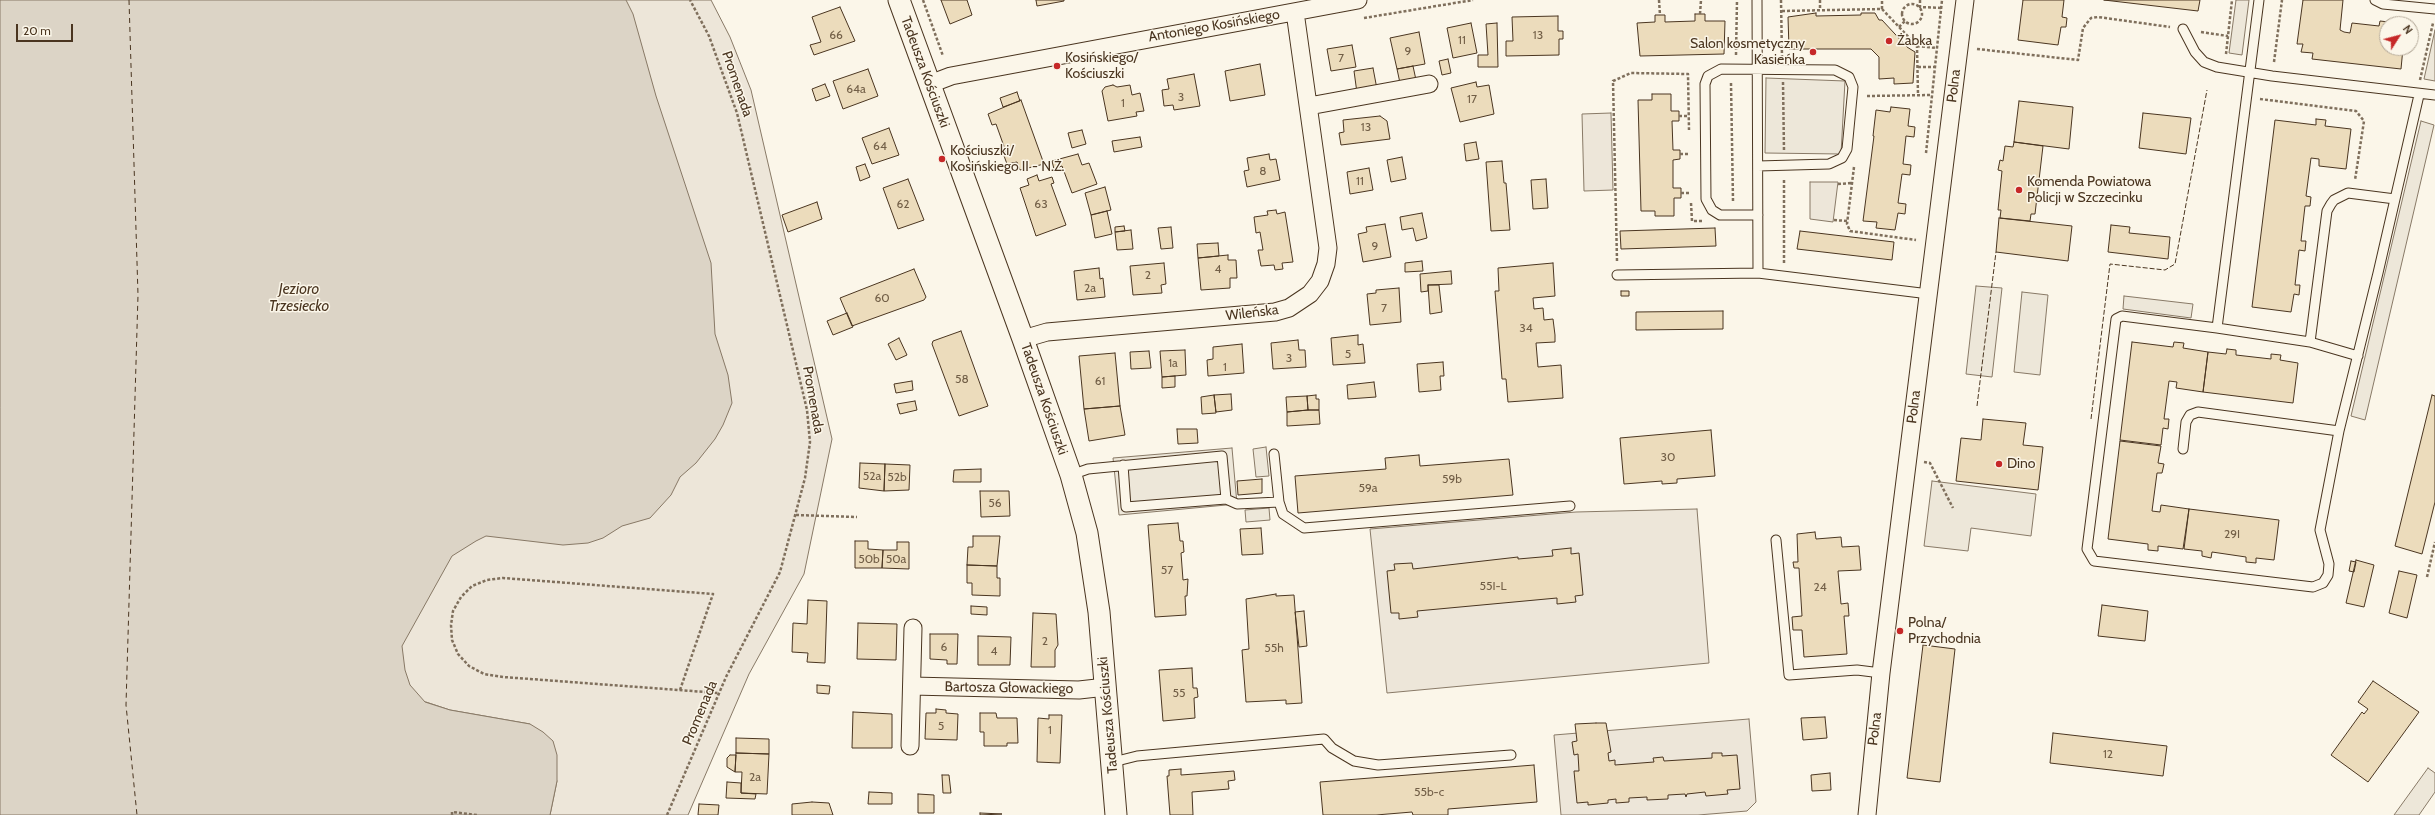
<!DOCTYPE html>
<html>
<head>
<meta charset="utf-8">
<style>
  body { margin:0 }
  #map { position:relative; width:2435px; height:815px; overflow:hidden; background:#fbf6e9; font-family:Cabin,sans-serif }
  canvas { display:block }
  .north { position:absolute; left:2379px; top:16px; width:40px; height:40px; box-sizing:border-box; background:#fbf6e9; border:1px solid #b4a999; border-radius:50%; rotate:54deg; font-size:11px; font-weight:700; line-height:16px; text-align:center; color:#4a3520 }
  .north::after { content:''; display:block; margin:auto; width:14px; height:18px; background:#c62828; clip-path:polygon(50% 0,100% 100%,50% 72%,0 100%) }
  .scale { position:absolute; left:16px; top:24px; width:57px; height:18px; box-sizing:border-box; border:2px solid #4a3520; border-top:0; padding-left:5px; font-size:12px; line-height:14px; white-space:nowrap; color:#4a3520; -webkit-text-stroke:3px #fbf6e9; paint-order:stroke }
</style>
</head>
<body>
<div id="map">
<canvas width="2435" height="815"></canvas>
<div class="north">N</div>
<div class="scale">20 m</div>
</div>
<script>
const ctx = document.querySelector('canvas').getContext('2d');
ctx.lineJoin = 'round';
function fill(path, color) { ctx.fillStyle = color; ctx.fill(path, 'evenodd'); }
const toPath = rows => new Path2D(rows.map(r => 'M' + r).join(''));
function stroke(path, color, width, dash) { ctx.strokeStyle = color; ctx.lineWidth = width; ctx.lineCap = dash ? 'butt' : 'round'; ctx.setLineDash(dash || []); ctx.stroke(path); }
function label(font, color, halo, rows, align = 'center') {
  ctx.font = font + ' Cabin,sans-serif'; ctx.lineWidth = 3; ctx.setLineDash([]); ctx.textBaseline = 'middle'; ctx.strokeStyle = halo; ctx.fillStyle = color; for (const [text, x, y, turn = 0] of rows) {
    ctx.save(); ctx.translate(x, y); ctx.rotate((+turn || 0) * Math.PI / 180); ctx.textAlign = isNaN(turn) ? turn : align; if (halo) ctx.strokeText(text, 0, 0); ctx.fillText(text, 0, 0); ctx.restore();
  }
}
const green = toPath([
  [560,0,711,0,730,37,751,90,832,439,804,574,749,674,688,815,550,815,557,781,530,724,450,710,426,702,231,734,560,0],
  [1611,113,1613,190,1584,191,1582,114,1611,113],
  [1810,182,1838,182,1833,222,1810,219,1810,182],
  [1697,509,1709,663,1387,693,1370,529,1576,512,1697,509],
  [1749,719,1756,802,1747,811,1698,815,1561,815,1554,735,1749,719]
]);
fill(green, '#ede6d9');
stroke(green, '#887966', 1);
const parking = toPath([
  [2236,0,2249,0,2242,55,2229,53,2236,0],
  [2435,30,2435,81,2424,79,2435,30],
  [1766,78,1845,81,1841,154,1765,153,1766,78],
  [2421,121,2434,125,2365,420,2351,416,2421,121],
  [1976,286,2002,288,1992,377,1966,374,1976,286],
  [2022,292,2048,295,2040,375,2014,372,2022,292],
  [2124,296,2193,304,2191,318,2123,309,2124,296],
  [1266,447,1269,476,1256,477,1253,449,1266,447],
  [1232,448,1237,504,1119,515,1113,458,1232,448],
  [1932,481,2036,494,2031,536,1971,528,1968,551,1924,546,1932,481],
  [1269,508,1270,520,1246,522,1245,510,1269,508],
  [2428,768,2435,773,2435,792,2419,815,2394,815,2428,768]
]);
fill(parking, '#ede7d9');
stroke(parking, '#887966', 1);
const water = toPath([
  [0,0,626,0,633,14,656,96,711,263,715,334,728,375,732,403,723,425,715,439,696,463,680,477,671,495,650,518,622,526,603,538,588,543,563,545,486,536,476,541,452,556,402,646,405,670,410,685,425,702,450,710,530,724,543,732,553,741,557,755,557,781,550,815,0,815,0,0]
]);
fill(water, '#dcd4c6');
stroke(water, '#887966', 1);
stroke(toPath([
  [129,0,138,295,126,705,137,815]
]), '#4a3520', 1, [5, 4]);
const building = toPath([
  [941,0,967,0,972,15,950,24,941,0],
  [1036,0,1064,0,1064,1,1037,6,1036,0],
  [2023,0,2064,0,2062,17,2067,18,2066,27,2061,27,2058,45,2018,40,2023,0],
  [2104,0,2200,0,2198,11,2104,0],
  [2303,0,2343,0,2340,30,2344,32,2350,33,2352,23,2379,26,2380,21,2389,22,2387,24,2387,48,2403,48,2401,69,2312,59,2313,53,2301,52,2303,44,2297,44,2303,0],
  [840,7,855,41,814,55,810,45,821,42,812,17,840,7],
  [1816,13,1816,16,1861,15,1861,13,1875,13,1879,20,1882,20,1907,47,1915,52,1913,83,1894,84,1894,78,1879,79,1879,57,1871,49,1789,49,1788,17,1816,13],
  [1695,14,1705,14,1705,21,1725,21,1724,54,1640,56,1637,23,1655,22,1655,15,1665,15,1665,22,1695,21,1695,14],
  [1558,16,1558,31,1563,31,1563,39,1559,39,1559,55,1506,56,1506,41,1513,41,1512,17,1558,16],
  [1471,23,1477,53,1453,58,1447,28,1471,23],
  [1497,23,1498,67,1478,67,1478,55,1488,55,1486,24,1497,23],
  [1419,32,1425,64,1397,69,1390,38,1419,32],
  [1352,45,1356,67,1331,71,1327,49,1352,45],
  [1448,59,1451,73,1442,75,1439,61,1448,59],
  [1260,64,1265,95,1230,101,1225,71,1260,64],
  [1413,66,1416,80,1400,83,1397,69,1413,66],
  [1373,68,1377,89,1357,93,1354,71,1373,68],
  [868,69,878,96,843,109,833,81,868,69],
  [1194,74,1200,106,1174,110,1173,105,1164,106,1162,90,1169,89,1167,79,1194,74],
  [1476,82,1477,87,1489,85,1494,114,1460,122,1451,88,1476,82],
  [825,84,830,96,816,101,812,89,825,84],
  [1113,85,1117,87,1130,85,1132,95,1140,93,1144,111,1136,112,1137,116,1108,121,1102,91,1105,87,1113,85],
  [1017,92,1020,101,1003,107,1000,98,1017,92],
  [1652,94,1671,94,1671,111,1679,111,1679,121,1672,121,1673,150,1680,150,1680,159,1673,160,1673,188,1681,188,1681,198,1674,198,1674,216,1655,216,1655,211,1641,211,1638,100,1652,100,1652,94],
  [1021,100,1044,164,1020,170,1017,162,1007,164,1003,153,1006,152,996,124,992,125,988,114,1021,100],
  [2019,101,2073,107,2069,149,2014,142,2019,101],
  [1891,107,1910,109,1908,126,1915,127,1914,137,1906,136,1903,164,1911,165,1910,175,1902,174,1898,203,1906,204,1905,214,1898,213,1895,230,1876,228,1877,222,1863,221,1874,136,1873,136,1876,110,1890,112,1891,107],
  [2143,113,2191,118,2186,154,2139,148,2143,113],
  [1380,116,1387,121,1390,139,1341,145,1339,133,1344,132,1343,120,1380,116],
  [2316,119,2326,120,2325,126,2351,129,2346,169,2319,166,2319,159,2311,158,2306,196,2311,197,2310,206,2305,206,2301,241,2306,241,2305,251,2299,250,2295,285,2300,285,2299,295,2294,294,2291,312,2252,307,2275,120,2316,125,2316,119],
  [889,128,899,155,872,164,862,138,889,128],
  [1082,130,1086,144,1072,148,1068,133,1082,130],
  [1140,137,1142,147,1114,152,1112,141,1140,137],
  [1476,142,1479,159,1466,161,1464,144,1476,142],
  [2014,142,2043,146,2035,214,2031,214,2030,221,2000,218,2001,210,1998,210,2002,171,1998,170,2000,160,2003,161,2005,146,2013,147,2014,142],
  [1078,154,1082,165,1089,163,1097,184,1072,193,1062,166,1054,169,1052,161,1078,154],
  [1269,154,1270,160,1276,159,1280,180,1247,187,1244,171,1249,170,1247,158,1269,154],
  [1402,157,1406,179,1391,182,1387,160,1402,157],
  [1502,161,1504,183,1506,183,1510,230,1491,231,1486,162,1502,161],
  [865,164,870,177,860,181,856,167,865,164],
  [1369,168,1373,190,1350,194,1347,172,1369,168],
  [1037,175,1039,181,1052,177,1054,183,1051,184,1066,225,1036,236,1020,188,1029,185,1027,179,1037,175],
  [908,179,924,220,898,229,883,188,908,179],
  [1546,179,1548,208,1533,209,1531,180,1546,179],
  [1105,187,1111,210,1091,215,1085,193,1105,187],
  [817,202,822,219,788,232,782,215,817,202],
  [1276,210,1277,214,1285,212,1293,262,1282,263,1283,269,1275,270,1274,265,1261,266,1258,250,1263,250,1260,232,1256,233,1254,217,1268,215,1267,211,1276,210],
  [1107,211,1112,234,1095,238,1091,215,1107,211],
  [1422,213,1427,238,1416,241,1413,228,1402,230,1400,217,1422,213],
  [1999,218,2072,226,2068,261,1996,252,1999,218],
  [1385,224,1391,257,1363,262,1358,234,1367,232,1366,227,1385,224],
  [2111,225,2130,227,2129,233,2170,237,2168,259,2108,252,2111,225],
  [1124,226,1125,231,1115,232,1115,227,1124,226],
  [1171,227,1173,248,1161,249,1158,228,1171,227],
  [1715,228,1716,246,1621,249,1620,231,1715,228],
  [1131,230,1133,249,1117,250,1115,232,1131,230],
  [1800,231,1894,242,1892,260,1797,249,1800,231],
  [1218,243,1219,256,1198,258,1197,244,1218,243],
  [1228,255,1228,260,1236,260,1237,278,1230,278,1230,288,1201,290,1198,258,1228,255],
  [1422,261,1423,271,1405,272,1405,263,1422,261],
  [1164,263,1166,284,1161,285,1162,293,1133,295,1130,266,1164,263],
  [1553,263,1555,296,1533,298,1534,309,1543,308,1544,320,1553,319,1555,335,1555,342,1536,343,1538,367,1561,365,1563,398,1508,402,1506,379,1502,379,1495,291,1499,291,1498,268,1553,263],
  [1099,268,1100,279,1103,278,1105,297,1077,300,1074,271,1099,268],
  [914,269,926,297,924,300,852,326,840,298,914,269],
  [1451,271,1452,284,1428,285,1428,291,1421,292,1420,274,1451,271],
  [1428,285,1439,285,1442,312,1430,314,1428,285],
  [1399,288,1401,322,1370,325,1367,294,1376,293,1376,290,1399,288],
  [1621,291,1629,291,1629,296,1621,296,1621,291],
  [1723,311,1723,329,1636,330,1636,312,1723,311],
  [847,313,853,327,833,335,827,321,847,313],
  [961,331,988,406,959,416,932,344,933,341,961,331],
  [1358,335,1358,345,1363,344,1365,363,1333,365,1331,338,1358,335],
  [899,338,907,355,896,360,888,344,899,338],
  [1298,340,1299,350,1305,350,1306,367,1273,369,1271,343,1298,340],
  [2132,342,2173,347,2174,342,2184,343,2183,348,2208,352,2203,392,2176,388,2177,382,2169,381,2164,419,2169,419,2168,429,2163,428,2161,445,2120,440,2132,342],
  [1242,344,1244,373,1208,376,1207,360,1213,359,1213,347,1242,344],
  [2227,349,2236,350,2236,355,2271,359,2271,354,2281,355,2280,360,2298,363,2293,403,2203,392,2208,352,2226,354,2227,349],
  [1185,350,1186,375,1162,377,1160,351,1185,350],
  [1149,351,1151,368,1131,369,1130,352,1149,351],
  [1115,353,1120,406,1084,409,1079,356,1115,353],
  [1443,362,1444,376,1440,376,1441,390,1419,392,1417,364,1443,362],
  [1175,376,1175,387,1162,388,1162,377,1175,376],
  [912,381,913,390,896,393,894,384,912,381],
  [1374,382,1376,397,1348,399,1347,385,1374,382],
  [1231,394,1232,410,1216,412,1214,395,1231,394],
  [1214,395,1216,413,1202,414,1201,397,1214,395],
  [1316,395,1316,399,1319,399,1319,410,1308,410,1307,396,1316,395],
  [2432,395,2435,396,2435,502,2422,554,2395,546,2432,395],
  [1307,396,1308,410,1287,412,1286,397,1307,396],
  [915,401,917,410,900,414,897,404,915,401],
  [1120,406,1125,435,1089,441,1084,409,1120,406],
  [1308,410,1319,410,1320,424,1287,426,1287,412,1308,410],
  [1983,419,2026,423,2023,445,2043,447,2038,490,1956,481,1961,438,1981,440,1983,419],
  [1177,429,1197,429,1198,443,1178,444,1177,429],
  [1711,430,1715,476,1677,479,1677,483,1662,484,1662,481,1624,484,1620,438,1711,430],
  [2120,441,2161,446,2158,463,2164,464,2162,473,2157,473,2152,511,2160,512,2161,505,2189,509,2183,549,2158,546,2158,551,2148,550,2148,544,2108,539,2120,441],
  [1419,455,1420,466,1509,459,1513,495,1298,513,1295,476,1386,469,1385,458,1419,455],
  [860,463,885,464,884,491,859,488,860,463],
  [885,464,910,465,909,490,884,491,885,464],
  [981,469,981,482,953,482,954,470,981,469],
  [1262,479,1262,493,1238,495,1237,481,1262,479],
  [980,491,1009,491,1010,516,981,517,980,491],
  [2189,509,2279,520,2274,560,2256,558,2256,563,2246,562,2246,557,2212,552,2211,558,2202,556,2202,551,2184,549,2189,509],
  [1178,523,1180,541,1183,541,1184,552,1181,553,1183,580,1188,579,1187,596,1185,596,1186,615,1155,617,1148,525,1178,523],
  [1261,528,1263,554,1242,555,1240,529,1261,528],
  [1815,532,1816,539,1841,537,1842,547,1859,546,1861,570,1838,571,1841,604,1848,603,1849,616,1844,616,1847,654,1804,657,1802,630,1793,630,1792,617,1802,616,1799,568,1794,568,1793,562,1798,562,1797,534,1815,532],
  [973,536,1000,536,997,566,967,565,968,547,973,547,973,536],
  [855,541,868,541,868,549,883,550,882,568,855,568,855,541],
  [897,542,909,542,909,569,882,568,883,550,897,550,897,542],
  [1571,548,1571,554,1579,553,1583,595,1575,596,1576,602,1557,604,1557,598,1417,611,1418,617,1399,619,1399,613,1391,613,1387,571,1395,570,1394,564,1412,563,1413,569,1518,557,1518,559,1553,556,1552,550,1571,548],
  [2356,560,2374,565,2364,607,2346,603,2356,560],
  [2351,561,2356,562,2354,572,2349,571,2351,561],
  [967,565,997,566,997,578,1000,578,1000,596,972,595,972,583,967,583,967,565],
  [2399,571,2417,575,2407,618,2389,613,2399,571],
  [1276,594,1276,596,1294,595,1302,703,1286,704,1286,700,1246,702,1242,650,1249,649,1246,599,1276,594],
  [808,600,827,601,825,663,807,662,808,653,792,652,793,623,807,624,808,600],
  [2102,605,2148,611,2145,641,2098,636,2102,605],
  [971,606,987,607,987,615,971,614,971,606],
  [1304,611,1307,646,1299,647,1295,612,1304,611],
  [1033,613,1056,614,1058,645,1055,650,1055,667,1031,667,1033,613],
  [858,623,897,624,896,660,857,659,858,623],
  [930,634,958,634,957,664,947,664,947,660,930,659,930,634],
  [978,636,1011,637,1010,665,978,665,978,636],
  [1923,645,1955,649,1940,782,1907,778,1923,645],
  [1192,668,1193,688,1197,688,1198,697,1194,698,1195,718,1163,721,1159,670,1192,668],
  [2373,681,2419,712,2368,782,2331,755,2362,712,2364,714,2368,709,2358,702,2373,681],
  [817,685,830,686,829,694,817,693,817,685],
  [936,709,946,710,946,713,958,714,957,740,925,739,926,713,936,713,936,709],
  [853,712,892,714,892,748,852,748,853,712],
  [980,713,996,713,997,718,1017,718,1018,743,1007,743,1007,746,984,746,984,732,980,732,980,713],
  [1049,715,1062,715,1060,763,1037,762,1038,718,1049,719,1049,715],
  [1825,717,1827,738,1803,740,1801,718,1825,717],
  [1596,723,1606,723,1611,752,1608,753,1609,761,1615,760,1615,765,1654,762,1653,758,1663,757,1664,761,1712,758,1712,753,1722,753,1722,756,1737,755,1740,789,1727,790,1728,794,1706,796,1705,792,1687,794,1686,797,1685,794,1668,795,1668,799,1647,800,1647,797,1629,798,1629,802,1616,803,1616,799,1608,800,1608,803,1588,805,1588,802,1577,803,1574,771,1579,771,1578,754,1574,755,1572,742,1577,741,1575,724,1596,723],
  [2053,733,2167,746,2163,776,2050,763,2053,733],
  [736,738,769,739,769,754,736,753,736,738],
  [736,753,769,754,767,794,741,793,742,772,735,772,736,753],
  [730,755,736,755,735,772,727,767,727,758,730,755],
  [1534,765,1537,802,1448,809,1448,815,1413,815,1412,812,1376,815,1323,815,1320,782,1534,765],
  [1181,769,1181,775,1234,771,1235,780,1228,781,1229,789,1192,792,1193,815,1170,815,1167,776,1169,776,1169,770,1181,769],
  [1830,773,1831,790,1812,791,1811,775,1830,773],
  [942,775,949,775,951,793,943,793,942,775],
  [727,782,741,783,741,793,756,794,755,799,726,798,727,782],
  [869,792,892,793,892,804,868,804,869,792],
  [918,794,934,795,934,813,918,813,918,794],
  [812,802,829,803,833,815,792,815,792,804,812,802],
  [699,804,719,805,718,815,698,815,699,804],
  [980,813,1002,814,980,815,980,813]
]);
fill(building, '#ecdcbc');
stroke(building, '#4a3520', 1);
const service = toPath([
  [1757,0,1758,273],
  [2259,0,2217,328,2122,316,2116,319,2087,549,2094,561,2313,587,2323,583,2328,575,2329,564,2320,530,2339,431],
  [2375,0,2383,4,2435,9],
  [2183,29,2195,52,2204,62,2217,67,2272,76,2435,95],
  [1758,166,1829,164,1842,158,1847,149,1853,87,1849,77,1835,70,1721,69,1708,76,1705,84,1706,199,1712,210,1720,215,1758,215],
  [1617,275,1758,273,1929,294],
  [2217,328,2310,342,2358,356],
  [2310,342,2327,211,2331,204,2334,200,2348,193,2395,199],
  [2183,449,2186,422,2190,415,2198,412,2339,431,2378,273,2419,95],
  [1274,454,1279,502],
  [1123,465,1126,507,1226,499],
  [1071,475,1088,469,1222,456,1226,499,1237,504,1279,502,1283,514,1304,528,1570,506],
  [1776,540,1789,675,1857,670,1881,673],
  [1113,762,1137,756,1324,739,1332,748,1354,761,1378,765,1511,755]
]);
const minor = toPath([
  [930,84,951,76,1358,0],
  [1309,106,1429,84],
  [1023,339,1047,332,1275,312,1289,308,1310,294,1320,281,1326,264,1328,248,1295,12],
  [912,686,1079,690,1106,687],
  [910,746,913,628],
  [1867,815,1881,673,1965,0]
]);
const tertiary = toPath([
  [899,0,1023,339,1071,475,1087,533,1099,612,1116,815]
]);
stroke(service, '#4a3520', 11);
stroke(minor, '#4a3520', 19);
stroke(tertiary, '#4a3520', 23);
stroke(toPath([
  [923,0,943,56],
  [1659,0,1660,15],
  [1781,0,1782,57],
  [1820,0,1820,10],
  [1920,0,1920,7,1942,8],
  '1902 14a10 10 0 1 1 20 0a10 10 0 1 1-20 0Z',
  [1882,9,1882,0],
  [1782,11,1882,9,1917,46,1918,95],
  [1700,14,1701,0],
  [1364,18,1473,0],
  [1899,27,1905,21],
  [2201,32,2228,36],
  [1917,46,1937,48],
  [1977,49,2078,60,2083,28,2091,18,2098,17,2170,27],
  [2226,54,2232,0],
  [1736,55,1737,0],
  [2274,62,2282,0],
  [1918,67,1935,67],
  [2420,80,2433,23],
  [1783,82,1784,151],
  [1731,83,1733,201],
  [1867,96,1932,95],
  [2260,99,2356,111,2364,121,2355,180],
  [1679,116,1689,116],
  [1926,153,1942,0],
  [1680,154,1690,154],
  [1854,167,1847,224,1850,231,1916,240],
  [1838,184,1852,183],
  [1681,193,1691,193],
  [1691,203,1692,221,1703,221],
  [1834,220,1847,221],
  [1617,261,1613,81,1631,73,1688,74,1689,130],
  [1784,263,1784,178],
  [1924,462,1930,463,1953,508],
  [796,515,857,517],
  [2427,577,2435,542],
  [680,690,713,594,503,578,487,580,472,586,461,597,453,611,451,625,452,640,458,654,469,666,484,674,503,677,719,693],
  [452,815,452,812,477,815],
  [667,815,726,677,780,572,805,478,810,442,807,410,737,113,709,36,690,0]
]), '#7f6f5c', 2.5, [3, 2]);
stroke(service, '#fbf6e9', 9);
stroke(minor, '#fbf6e9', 17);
stroke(tertiary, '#fbf6e9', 21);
stroke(toPath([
  [1977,406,1996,252],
  [2091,419,2110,264,2165,270,2175,264,2207,90]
]), '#4a3520', 1, [5, 2]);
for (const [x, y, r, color] of [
  [1889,41,4,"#c62828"],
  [1813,52,4,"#c62828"],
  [1057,66,4,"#c62828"],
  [942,159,4,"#c62828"],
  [2019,190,4,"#c62828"],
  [1999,464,4,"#c62828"],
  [1900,631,4,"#c62828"]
]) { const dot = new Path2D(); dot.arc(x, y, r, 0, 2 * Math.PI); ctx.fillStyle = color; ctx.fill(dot); stroke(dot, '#fbf6e9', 1.5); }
label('12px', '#725f47', null, [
  ["66",836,35],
  ["13",1538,35],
  ["11",1462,40],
  ["9",1408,51],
  ["7",1341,58],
  ["64a",856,89],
  ["3",1181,97],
  ["17",1472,99],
  ["1",1123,103],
  ["13",1366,127],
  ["64",880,146],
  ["8",1263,171],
  ["11",1360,181],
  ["62",903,204],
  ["63",1041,204],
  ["9",1375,246],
  ["4",1218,269],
  ["2",1148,275],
  ["2a",1090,288],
  ["60",882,298],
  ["7",1384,308],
  ["34",1526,328],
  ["5",1348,354],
  ["3",1289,358],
  ["1a",1173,363],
  ["1",1225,367],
  ["58",962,379],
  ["61",1100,381],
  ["30",1668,457],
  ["52a",872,476],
  ["52b",897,477],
  ["59b",1452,479],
  ["59a",1368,488],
  ["56",995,503],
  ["29I",2232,534],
  ["50b",869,559],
  ["50a",896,559],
  ["57",1167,570],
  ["55I-L",1493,586],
  ["24",1820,587],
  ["2",1045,641],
  ["6",944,647],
  ["55h",1274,648],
  ["4",994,651],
  ["55",1179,693],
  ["5",941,726],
  ["1",1050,730],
  ["12",2108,754],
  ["2a",755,777],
  ["55b-c",1429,792]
]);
label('14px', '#4a3520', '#fbf6e9', [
  ["Antoniego Kosińskiego",1214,26,-10],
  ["Tadeusza Kościuszki",925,72,70],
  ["Promenada",737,84,71],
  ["Polna",1954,86,-83],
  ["Wileńska",1252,313,-7],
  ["Tadeusza Kościuszki",1044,399,71],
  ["Promenada",813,400,80],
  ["Polna",1914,407,-83],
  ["Bartosza Głowackiego",1009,688,1],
  ["Promenada",700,713,-67],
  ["Tadeusza Kościuszki",1108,715,-95],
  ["Polna",1875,729,-83]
]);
label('14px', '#4a3520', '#fbf6e9', [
  ["Żabka",1897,41],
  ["Salon kosmetyczny",1805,44,"right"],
  ["Kasieńka",1805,60,"right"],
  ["Kosińskiego/",1065,58],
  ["Kościuszki",1065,74],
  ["Kościuszki/",950,151],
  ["Kosińskiego II - N.Ż.",950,167],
  ["Komenda Powiatowa",2027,182],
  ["Policji w Szczecinku",2027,198],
  ["Dino",2007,464],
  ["Polna/",1908,623],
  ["Przychodnia",1908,639]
], 'left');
label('italic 15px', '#4a3520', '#fbf6e9', [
  ["Jezioro",299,290],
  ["Trzesiecko",299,307]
]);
</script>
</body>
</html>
